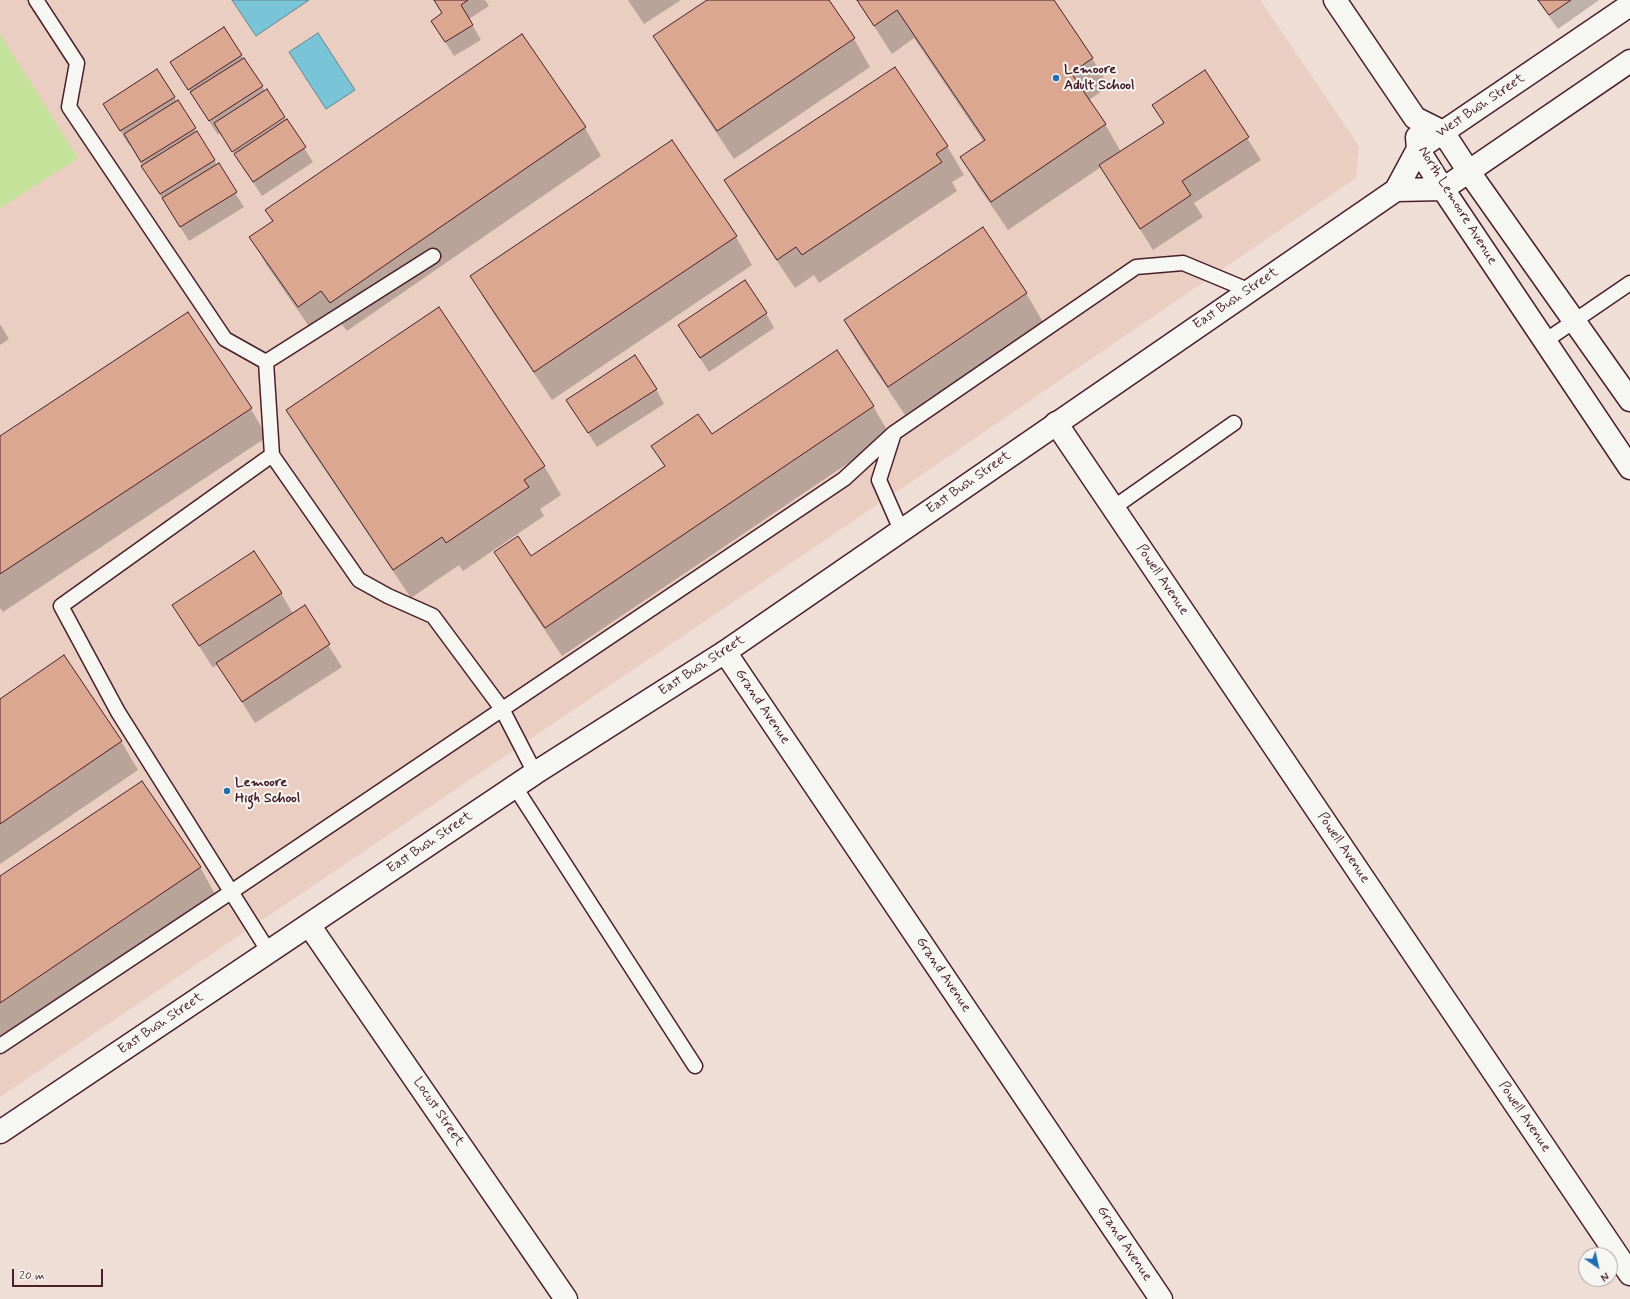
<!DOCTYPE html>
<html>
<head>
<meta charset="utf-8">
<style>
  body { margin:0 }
  #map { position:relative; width:1630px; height:1299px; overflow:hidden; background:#eeded5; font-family:Mynerve,sans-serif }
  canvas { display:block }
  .north { position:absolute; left:1578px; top:1247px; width:40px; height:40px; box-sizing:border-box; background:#f6f6f2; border:1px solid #b1a0a2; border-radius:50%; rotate:146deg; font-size:11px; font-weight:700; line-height:16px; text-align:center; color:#4a1f2b }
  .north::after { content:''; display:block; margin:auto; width:14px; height:18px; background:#1f6fb2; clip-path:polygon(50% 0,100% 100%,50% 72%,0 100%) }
  .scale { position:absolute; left:12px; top:1269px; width:91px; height:18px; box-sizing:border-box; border:2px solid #4a1f2b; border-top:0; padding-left:5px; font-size:12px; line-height:14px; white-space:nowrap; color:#4a1f2b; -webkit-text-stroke:3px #f6f6f2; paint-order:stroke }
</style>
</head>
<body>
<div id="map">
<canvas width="1630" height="1299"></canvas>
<div class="north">N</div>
<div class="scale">20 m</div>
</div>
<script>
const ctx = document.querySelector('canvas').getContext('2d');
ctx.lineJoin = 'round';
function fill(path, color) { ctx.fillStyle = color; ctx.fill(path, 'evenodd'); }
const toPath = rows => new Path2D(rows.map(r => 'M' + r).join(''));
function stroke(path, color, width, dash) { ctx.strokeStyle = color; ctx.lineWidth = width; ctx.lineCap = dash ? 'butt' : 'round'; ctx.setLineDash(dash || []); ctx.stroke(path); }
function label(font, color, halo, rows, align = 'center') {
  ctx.font = font + ' Mynerve,sans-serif'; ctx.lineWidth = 4; ctx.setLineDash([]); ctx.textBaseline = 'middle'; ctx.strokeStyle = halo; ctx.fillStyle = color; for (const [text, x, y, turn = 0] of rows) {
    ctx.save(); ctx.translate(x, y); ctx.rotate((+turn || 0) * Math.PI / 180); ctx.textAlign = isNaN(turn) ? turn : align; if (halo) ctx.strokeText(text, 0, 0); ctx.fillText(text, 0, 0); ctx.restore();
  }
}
fill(toPath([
  [0,0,1260,0,1359,146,1356,178,908,484,0,1097]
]), '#e9cec1');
fill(toPath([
  [0,34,78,158,0,208]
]), '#c5e29a');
const water = toPath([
  [232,0,309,0,256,36,232,0],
  [318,33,355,90,326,109,289,52,318,33]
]);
fill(water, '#79c5d7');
stroke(water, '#668392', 1);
fill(toPath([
  [434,0,485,0,489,6,469,19,481,40,454,56,432,21,443,14],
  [628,0,681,0,644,24],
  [708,0,827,0,854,39,870,67,734,159,671,65,655,36],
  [857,0,1053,0,1092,58,1109,86,1089,100,1105,124,1121,152,1164,124,1154,105,1205,72,1261,160,1194,203,1203,217,1153,250,1101,167,1008,230,978,186,961,157,984,142,914,38,892,54],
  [1537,0,1599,0,1558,29],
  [223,28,265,91,232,151,220,133,218,135,171,62],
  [522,36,585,128,601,156,347,331,338,319,315,335,267,266,251,237,273,222,267,211],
  [174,97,244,207,189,241,151,181,130,145,129,145,112,118],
  [285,118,313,162,262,196,233,152],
  [947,146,964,175,952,182,957,191,819,283,814,275,795,288,742,209,726,180],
  [982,228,1026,293,1043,322,905,415,861,349,845,321],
  [736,237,752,265,552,400,488,305,471,276],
  [439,309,544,466,561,495,540,509,544,516,463,571,459,565,411,598,304,439,287,410],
  [766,313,774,328,709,372,679,326],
  [0,324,9,339,0,345],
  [656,389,664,404,597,447,567,400],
  [873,406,890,435,562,656,512,581,495,552,531,557,665,467,653,446],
  [251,409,267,437,3,612,0,608,0,438],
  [281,593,293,614,304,607,342,667,255,723,218,664,213,668,173,605],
  [64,656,121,741,138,770,0,864,0,700],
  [200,867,216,896,0,1043,0,878]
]), '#0003');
const building = toPath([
  [434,0,468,0,461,5,473,25,445,42,431,21,442,13,434,0],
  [707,0,829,0,855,38,717,131,653,36,707,0],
  [857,0,1054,0,1093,58,1071,73,1106,124,991,202,960,157,985,140,897,10,874,26,857,0],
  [1538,0,1571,0,1549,15,1538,0],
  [224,27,242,55,188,90,170,62,224,27],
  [522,34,586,127,330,303,321,291,298,307,249,237,273,221,265,210,522,34],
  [244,58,263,86,209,121,190,92,244,58],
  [895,67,948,146,936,154,942,162,802,255,796,247,777,260,724,180,895,67],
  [157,69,175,97,120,131,103,104,157,69],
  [1205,70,1249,137,1182,181,1191,195,1140,229,1099,165,1164,123,1152,105,1205,70],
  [267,89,285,117,232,152,214,123,267,89],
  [178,100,196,128,141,162,124,134,178,100],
  [287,119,306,147,253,182,234,154,287,119],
  [197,131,215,160,160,194,141,166,197,131],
  [672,140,737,236,534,372,470,276,672,140],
  [219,163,237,192,180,227,162,198,219,163],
  [983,227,1027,293,888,387,844,320,983,227],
  [745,280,767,313,700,358,678,325,745,280],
  [439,307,545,466,524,480,529,487,446,543,442,537,393,570,286,410,439,307],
  [188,312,252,408,0,574,0,436,188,312],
  [837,350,874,406,545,628,494,552,518,536,531,556,665,466,651,446,698,414,712,434,837,350],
  [635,355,657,389,588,433,566,400,635,355],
  [254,551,282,593,199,646,172,605,254,551],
  [305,605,330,644,242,702,216,663,305,605],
  [64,655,122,741,0,824,0,699,64,655],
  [142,781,201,867,0,1003,0,876,142,781]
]);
fill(building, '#dca791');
stroke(building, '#4a1f2b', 1);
const service = toPath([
  [36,0,77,63,69,107,225,339,266,362],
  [1545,341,1630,283],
  [272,455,266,362,433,256],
  [1113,508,1234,423],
  [901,530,879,480,894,433,1136,267,1183,263,1248,290],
  [515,787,695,1066],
  [269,952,118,712,61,606,272,455,359,580,388,596,433,616,502,709,535,773],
  [0,1046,231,892,844,479,894,433]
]);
const minor = toPath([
  [1056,423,1630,1274],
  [725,652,1161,1299],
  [309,925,566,1299]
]);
const secondary = toPath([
  [1335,0,1415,118,1443,132,1469,172,1630,400],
  [1417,137,1418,149,1443,189,1630,468],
  [1396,190,1443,189,1630,61],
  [0,1132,535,773,725,652,1396,190,1418,149,1630,5]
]);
stroke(service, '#4a1f2b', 17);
stroke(minor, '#4a1f2b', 25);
stroke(secondary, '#4a1f2b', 25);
stroke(service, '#f6f6f2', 14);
stroke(minor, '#f6f6f2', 22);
stroke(secondary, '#f6f6f2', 22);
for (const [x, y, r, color] of [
  [1056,78,4,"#1f6fb2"],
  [227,791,4,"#1f6fb2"]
]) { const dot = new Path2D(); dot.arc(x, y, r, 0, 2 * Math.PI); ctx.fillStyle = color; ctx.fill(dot); stroke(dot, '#f6f6f2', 1.5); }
label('bold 14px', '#4a1f2b', '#f6f6f2', [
  ["Lemoore",1064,70],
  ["Adult School",1064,86],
  ["Lemoore",235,783],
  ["High School",235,799]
], 'left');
label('14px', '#4a1f2b', '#f6f6f2', [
  ["West Bush Street",1481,106,-34],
  ["North Lemoore Avenue",1457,206,58],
  ["East Bush Street",1236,299,-34],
  ["East Bush Street",969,483,-35],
  ["Powell Avenue",1162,580,56],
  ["East Bush Street",702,666,-33],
  ["Grand Avenue",762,707,56],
  ["East Bush Street",430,843,-34],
  ["Powell Avenue",1343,848,56],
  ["Grand Avenue",943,975,56],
  ["East Bush Street",161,1024,-34],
  ["Locust Street",438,1112,56],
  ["Powell Avenue",1524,1117,56],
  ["Grand Avenue",1124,1244,56]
]);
</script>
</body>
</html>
